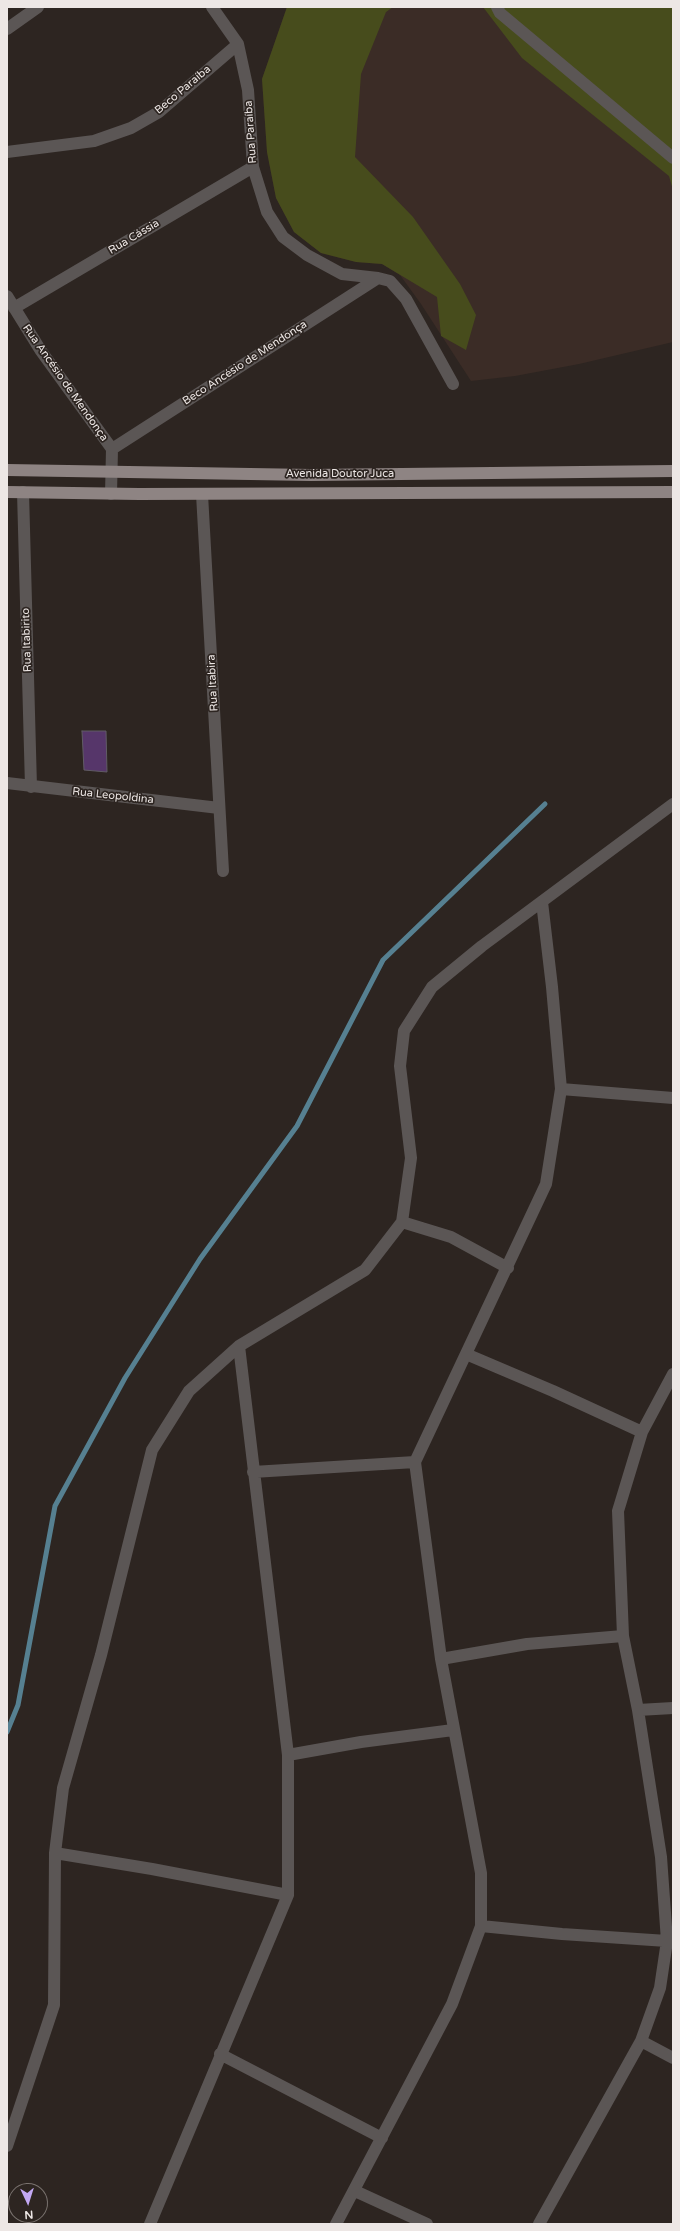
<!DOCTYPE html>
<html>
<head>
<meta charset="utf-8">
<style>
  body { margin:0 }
  #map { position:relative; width:680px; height:2231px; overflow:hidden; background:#2d2521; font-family:"Varela Round",sans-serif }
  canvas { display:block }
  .frame { position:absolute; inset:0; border:8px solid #ede7e5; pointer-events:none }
  .north { position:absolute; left:8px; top:2183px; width:40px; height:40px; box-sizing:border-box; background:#2d2521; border:1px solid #7a736f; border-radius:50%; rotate:176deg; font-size:11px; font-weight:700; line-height:16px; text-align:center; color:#ede7e5 }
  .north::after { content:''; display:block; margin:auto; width:14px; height:18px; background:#c2a8f3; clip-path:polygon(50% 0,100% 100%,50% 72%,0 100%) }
</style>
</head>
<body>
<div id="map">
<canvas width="680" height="2231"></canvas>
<div class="frame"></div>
<div class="north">N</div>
</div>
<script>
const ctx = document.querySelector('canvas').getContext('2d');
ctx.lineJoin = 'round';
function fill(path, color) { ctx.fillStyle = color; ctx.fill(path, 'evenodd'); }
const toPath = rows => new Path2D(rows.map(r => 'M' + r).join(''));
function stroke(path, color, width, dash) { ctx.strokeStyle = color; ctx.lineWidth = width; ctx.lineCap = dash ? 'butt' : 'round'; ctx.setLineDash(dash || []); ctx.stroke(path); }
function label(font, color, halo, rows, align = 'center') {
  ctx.font = font + ' "Varela Round",sans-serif'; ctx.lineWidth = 3.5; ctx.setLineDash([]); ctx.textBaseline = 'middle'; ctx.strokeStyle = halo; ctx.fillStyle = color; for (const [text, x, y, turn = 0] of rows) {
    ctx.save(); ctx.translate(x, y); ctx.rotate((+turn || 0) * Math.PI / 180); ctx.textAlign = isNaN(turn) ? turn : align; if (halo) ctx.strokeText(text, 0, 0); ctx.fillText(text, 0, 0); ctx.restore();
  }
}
fill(toPath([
  [287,7,673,7,673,342,579,364,515,376,471,381,421,304,400,275,382,264,356,262,321,253,294,232,276,198,267,152,262,79]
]), '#3b2c26');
fill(toPath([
  [287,7,393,7,386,12,361,74,355,157,413,217,460,284,476,315,466,350,441,336,437,297,382,264,356,262,321,253,294,232,276,198,267,152,262,79],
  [483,7,673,7,673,190,669,176,522,58]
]), '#474c1c');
stroke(toPath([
  [7,1732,18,1705,55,1506,125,1378,200,1259,297,1126,383,960,545,804]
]), '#568091', 5);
const building = toPath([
  [82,731,106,731,107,772,84,770,82,731]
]);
fill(building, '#56366a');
stroke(building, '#615c65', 1);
stroke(toPath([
  [212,7,238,44,248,90,253,167,267,212,283,237,307,255,342,274,378,278,390,281,406,299,453,384],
  [497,7,500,13,673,158],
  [7,29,38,7],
  [7,152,94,141,131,128,159,112,238,44],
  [7,296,41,351,112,449,111,494],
  [14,308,253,167],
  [112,449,378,278],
  [23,492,31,787],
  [202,494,223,871],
  [7,783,219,808],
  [561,1089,673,1098],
  [402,1222,451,1237,508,1268],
  [466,1354,553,1391,642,1432],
  [253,1472,415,1462],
  [441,1659,527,1644,623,1636],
  [638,1710,673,1708],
  [288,1755,361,1742,453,1730],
  [55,1853,152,1869,288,1895],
  [481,1926,562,1934,667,1941],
  [641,2041,673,2058],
  [220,2054,382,2138],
  [7,2146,54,2005,55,1853,63,1788,101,1655,152,1450,189,1391,239,1346,365,1270,402,1222,411,1158,400,1066,404,1031,432,987,482,946,673,804],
  [355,2191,427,2224],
  [150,2224,288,1895,288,1755,239,1346],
  [336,2224,452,2004,481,1926,481,1873,441,1659,415,1462,546,1184,561,1089,552,987,542,902],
  [539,2224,641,2041,660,1988,667,1941,661,1857,638,1710,623,1636,618,1511,642,1432,673,1374]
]), '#5b5655', 12);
stroke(toPath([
  [7,470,311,475,673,471],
  [7,492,139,494,673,492]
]), '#8e8483', 12);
label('11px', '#ede7e5', '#2d2521', [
  ["Beco Paraíba",183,90,-40],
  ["Rua Paraíba",251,132,-94],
  ["Rua Cássia",134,237,-31],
  ["Beco Ancésio de Mendonça",245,363,-33],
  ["Rua Ancésio de Mendonça",65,383,55],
  ["Avenida Doutor Juca",340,474],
  ["Rua Itabirito",27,640,-92],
  ["Rua Itabira",213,683,-93],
  ["Rua Leopoldina",113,796,6]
]);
</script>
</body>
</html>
